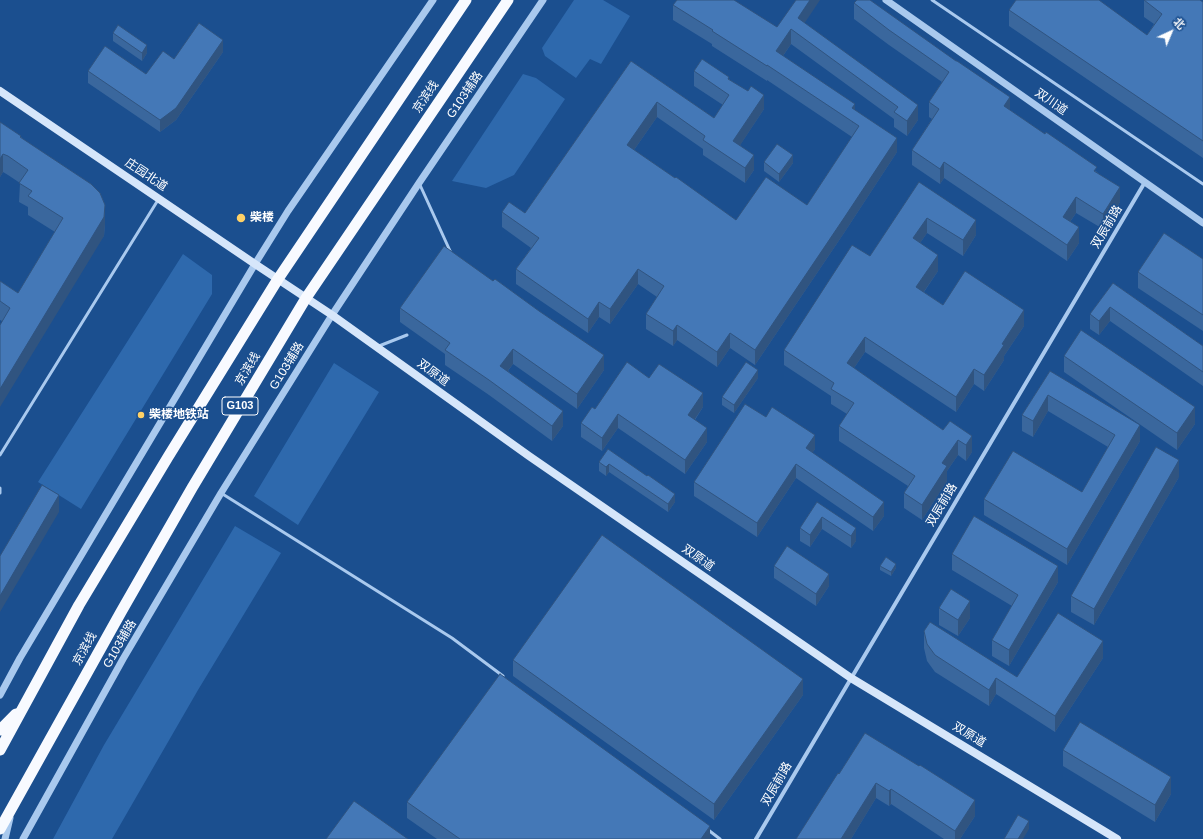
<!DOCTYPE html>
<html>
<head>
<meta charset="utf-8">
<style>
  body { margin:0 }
  #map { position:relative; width:1203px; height:839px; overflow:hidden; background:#1b4f8f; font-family:Arial,"Noto Sans SC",sans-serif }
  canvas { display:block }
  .north { position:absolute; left:1151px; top:12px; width:40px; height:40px; -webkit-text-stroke:3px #1b4f8f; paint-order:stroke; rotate:44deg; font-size:11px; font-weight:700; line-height:16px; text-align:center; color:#fff }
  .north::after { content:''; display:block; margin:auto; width:14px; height:18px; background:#fff; clip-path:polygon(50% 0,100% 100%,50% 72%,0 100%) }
</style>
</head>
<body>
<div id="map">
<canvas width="1203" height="839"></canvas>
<div class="north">北</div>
</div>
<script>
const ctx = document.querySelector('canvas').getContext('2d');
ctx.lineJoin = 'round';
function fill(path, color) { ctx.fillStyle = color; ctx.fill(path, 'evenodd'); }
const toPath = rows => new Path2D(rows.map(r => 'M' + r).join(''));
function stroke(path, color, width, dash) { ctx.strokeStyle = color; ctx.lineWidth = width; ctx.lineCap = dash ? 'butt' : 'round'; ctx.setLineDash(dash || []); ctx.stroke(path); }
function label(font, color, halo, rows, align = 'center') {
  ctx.font = font + ' Arial,"Noto Sans SC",sans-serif'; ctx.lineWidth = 3; ctx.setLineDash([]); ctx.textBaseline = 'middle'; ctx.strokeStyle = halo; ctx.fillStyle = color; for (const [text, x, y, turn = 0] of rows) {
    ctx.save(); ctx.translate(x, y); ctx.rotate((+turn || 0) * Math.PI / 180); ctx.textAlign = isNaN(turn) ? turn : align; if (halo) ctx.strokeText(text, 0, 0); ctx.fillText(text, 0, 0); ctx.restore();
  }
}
fill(toPath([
  [574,0,603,0,630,16,601,64,590,59,576,78,545,56,542,48],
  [523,74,536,78,565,99,514,175,486,188,452,181],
  [183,254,212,275,212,294,81,509,38,482],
  [334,363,379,392,298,525,254,496],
  [235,526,281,553,198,690,112,839,53,839,104,745]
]), '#2e69ad');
stroke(toPath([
  [932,0,1203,184],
  [420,185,451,253],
  [379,346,407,335],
  [0,455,158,200],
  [0,488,0,493],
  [221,493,452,638,503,676],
  [707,829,720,839]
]), '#a9c9ee', 3);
stroke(toPath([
  [756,839,1145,182]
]), '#a9c9ee', 4);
stroke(toPath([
  [886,0,1203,223],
  [0,695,20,658,255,264,288,211,433,0],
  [5,839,10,818],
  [23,839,123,659,221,493,332,315,419,183,543,0]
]), '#a9c9ee', 7);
stroke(toPath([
  [0,91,255,264,332,315,529,456,851,678,1117,839]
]), '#d6e6fa', 8);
stroke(toPath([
  [0,730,16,714],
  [0,750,79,605,168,457,278,279,466,0],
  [0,829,121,612,192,488,306,298,508,0]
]), '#f8faff', 11);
fill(toPath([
  [1144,0,1203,2,1203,158,1009,26,1009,10,1147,35,1154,24,1144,17],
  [854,3,1010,110,1097,172,1120,202,1103,229,1076,213,1070,222,1079,243,1067,261,944,178,940,184,912,165,912,150,932,119,929,117,929,102,942,82,889,45,854,19],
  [673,5,777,27,805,23,918,120,907,136,894,127,894,119,791,44,783,56,855,110,897,152,844,233,755,365,730,348,717,367,677,340,673,346,646,329,646,314,657,297,638,284,610,324,599,317,588,333,516,284,516,269,531,248,502,227,502,212,525,213,631,61,714,118,723,105,694,86,694,71,729,79,764,109,740,145,754,170,745,183,703,155,703,149,657,117,634,150,736,220,807,205,852,137,767,80,767,81,712,46,712,44,673,20],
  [113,33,147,53,142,61,113,41],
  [223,52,176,120,160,132,88,83,88,71,146,74,174,59],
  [0,122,21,137,105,224,104,236,2,321,0,320,0,281,18,293,55,232,28,215,28,207,19,202,20,183,8,175,3,172,0,177],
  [764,162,793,163,779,182,764,171],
  [919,182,976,235,963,256,927,233,920,243,938,271,924,292,943,305,1024,326,1004,356,1004,360,984,391,974,384,956,412,865,352,854,368,943,430,950,421,972,452,966,461,958,455,947,471,947,481,922,520,904,508,904,493,908,486,839,441,839,426,847,414,831,404,831,396,784,365,784,350,870,256],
  [1203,259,1203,331,1138,288,1138,272],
  [1113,283,1203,346,1203,386,1110,321,1099,335,1090,329,1090,314],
  [400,308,604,370,577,409,513,364,508,371,563,426,552,441,489,395,445,365,445,354,400,322],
  [1064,356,1195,424,1177,450,1064,372],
  [1050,371,1140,441,1067,565,984,515,984,499,1082,492,1108,447,1048,411,1033,437,1022,431,1022,415],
  [649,378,703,407,695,420,707,442,685,474,618,428,602,451,581,437,581,423,595,409],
  [758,378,734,413,722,405,722,397],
  [608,449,675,502,668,512,609,472,606,476,599,471,599,462],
  [815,449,812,453,884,516,873,531,796,478,757,537,694,496,694,482],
  [1179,477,1094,625,1071,612,1071,596],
  [817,502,856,541,851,548,822,529,810,547,800,541,800,528],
  [952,554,1058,582,1009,666,992,656,992,640,1012,606,952,570],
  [774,566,829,586,816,606,774,578],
  [880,566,896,568,891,576,880,570],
  [939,608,970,618,958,636,939,625],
  [924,631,1017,677,1103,658,1055,732,996,694,989,706,935,672,927,661,924,648],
  [513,660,803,695,714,820,513,676],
  [865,733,975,816,960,839,944,839,891,804,889,806,876,798,851,839,796,839,839,774],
  [1063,750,1171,794,1155,822,1063,766],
  [407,802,710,839,437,839,407,818]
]), '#3a679d');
fill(toPath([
  [810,0,820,0,798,33,798,18],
  [791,29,791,44,776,66,776,51],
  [223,40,223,52,176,120,160,132,160,120],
  [147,45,147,53,142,61,142,53],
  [764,95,764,109,733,156,733,141],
  [1010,97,1010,112,1004,106],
  [657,102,657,117,627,160,627,145],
  [855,104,855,118,852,123,852,108],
  [918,105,918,120,907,136,907,121],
  [897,138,897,152,844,233,755,365,755,350],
  [3,154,3,172,0,177,0,159],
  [754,155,754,170,745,183,745,168],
  [793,155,793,163,779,182,779,174],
  [944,162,944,178,940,184,940,169],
  [1120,187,1120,202,1103,229,1103,214],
  [1076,197,1076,213,1063,232,1063,217],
  [105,205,105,224,104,236,0,407,0,389],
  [927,218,927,233,913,253,913,238],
  [976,220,976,235,963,256,963,240],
  [1079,227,1079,243,1067,261,1067,245],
  [938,255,938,271,916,303,916,287],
  [638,269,638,284,610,324,610,309],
  [599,302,599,317,588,333,588,319],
  [1110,307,1110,321,1099,335,1099,321],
  [1024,310,1024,326,1004,356,1004,360,984,391,984,375,1002,344],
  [677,325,677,340,673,346,673,331],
  [730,333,730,348,717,367,717,352],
  [865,337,865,352,847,378,847,363],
  [513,349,513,364,500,381,500,366],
  [604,355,604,370,577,409,577,394],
  [974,369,974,384,956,412,956,397],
  [758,370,758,378,734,413,734,405],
  [703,393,703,407,688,429,688,415],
  [1048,395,1048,411,1033,437,1033,421],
  [1195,407,1195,424,1177,450,1177,433],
  [563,411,563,426,552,441,552,426],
  [618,414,618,428,602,451,602,438],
  [1140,425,1140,441,1067,565,1067,549],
  [707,428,707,442,685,474,685,460],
  [815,435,815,449,806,463,806,448],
  [972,436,972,452,966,461,966,445],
  [958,440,958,455,947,471,947,481,922,520,922,505,942,463],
  [1179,460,1179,477,1094,625,1094,609],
  [609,464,609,472,606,476,606,467],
  [796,464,796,478,757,537,757,523],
  [675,494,675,502,668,512,668,504],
  [59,495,59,512,0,612,0,596],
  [884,502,884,516,873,531,873,517],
  [822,517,822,529,810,547,810,535],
  [856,528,856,541,851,548,851,536],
  [896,564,896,568,891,576,891,572],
  [1058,566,1058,582,1009,666,1009,650],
  [829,574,829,586,816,606,816,594],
  [970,601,970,618,958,636,958,620],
  [1103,641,1103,658,1055,732,1055,716],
  [996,678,996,694,989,706,989,690],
  [803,679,803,695,714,820,714,804],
  [1171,777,1171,794,1155,822,1155,805],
  [876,783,876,798,851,839,841,839],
  [891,789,891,804,889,806,889,791],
  [975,800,975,816,960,839,955,839,955,831],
  [1029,821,1029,829,1023,839,1018,839],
  [710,826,710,839,701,839]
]), '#305480');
const building = toPath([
  [677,0,734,0,777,27,796,0,810,0,798,18,918,105,907,121,894,112,898,107,791,29,776,51,855,104,852,108,897,138,844,218,755,350,730,333,717,352,677,325,673,331,646,314,664,286,638,269,610,309,599,302,588,319,516,269,539,238,502,212,509,202,525,213,631,61,714,118,729,95,694,71,702,59,729,77,728,79,748,91,751,86,764,95,733,141,754,155,745,168,703,140,705,136,657,102,627,145,675,178,676,177,736,220,766,177,807,205,859,126,767,65,767,66,712,31,713,30,673,5,677,0],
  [857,0,870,0,956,61,957,61,1010,97,1004,106,1045,134,1046,132,1097,167,1094,171,1120,187,1103,214,1076,197,1063,217,1079,227,1067,245,944,162,940,169,912,150,939,109,929,102,949,72,889,30,854,3,857,0],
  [1016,0,1099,0,1147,35,1162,14,1144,0,1200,0,1203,2,1203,141,1009,10,1016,0],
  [199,23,223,40,176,108,160,120,88,71,105,46,146,74,163,51,174,59,199,23],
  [118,25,147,45,142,53,113,33,118,25],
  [0,122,21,136,20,137,91,184,100,193,105,205,104,217,0,389,0,325,10,308,0,301,0,281,18,293,63,218,28,196,32,191,19,183,28,170,8,156,3,154,0,159,0,122],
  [777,144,793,155,779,174,764,162,777,144],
  [919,182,976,220,963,240,927,218,913,238,938,255,916,287,943,305,965,271,1024,310,1002,344,1004,345,984,375,974,369,956,397,865,337,847,363,943,430,950,421,972,436,966,445,958,440,942,463,947,466,922,505,904,493,915,476,839,426,854,403,831,389,834,383,784,350,852,245,870,256,919,182],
  [1164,233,1203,259,1203,315,1138,272,1164,233],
  [444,246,493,281,495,279,539,311,604,355,577,394,513,349,500,366,563,411,552,426,489,380,445,350,450,343,400,308,444,246],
  [1113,283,1203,346,1203,372,1110,307,1099,321,1090,314,1113,283],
  [1081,330,1195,407,1177,433,1064,356,1081,330],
  [627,362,649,378,659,364,703,393,688,415,707,428,685,460,618,414,602,438,581,423,592,407,595,409,627,362],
  [746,362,758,370,734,405,722,397,746,362],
  [1050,371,1140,425,1067,549,984,499,1013,451,1082,492,1115,435,1048,395,1033,421,1022,415,1050,371],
  [745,404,766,417,772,407,815,435,806,448,884,502,873,517,796,464,757,523,694,482,745,404],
  [1156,447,1179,460,1094,609,1071,596,1156,447],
  [608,449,647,476,648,475,675,494,668,504,609,464,606,467,599,462,608,449],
  [42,485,59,495,0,596,0,556,42,485],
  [817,502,856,528,851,536,822,517,810,535,800,528,817,502],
  [974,516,1058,566,1009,650,992,640,1018,595,952,554,974,516],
  [602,535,803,679,714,804,513,660,602,535],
  [787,546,829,574,816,594,774,566,787,546],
  [886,557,896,564,891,572,880,566,886,557],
  [951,589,970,601,958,620,939,608,951,589],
  [1058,613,1103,641,1055,716,996,678,989,690,935,655,927,644,924,631,930,622,1017,677,1058,613],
  [500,674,710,826,701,839,460,839,407,802,500,674],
  [1080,722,1171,777,1155,805,1063,750,1080,722],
  [865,733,919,766,920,765,975,800,955,831,891,789,889,791,876,783,841,839,796,839,838,773,839,774,865,733],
  [354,801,408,839,326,839,354,801],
  [1018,815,1029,821,1018,839,1004,839,1018,815]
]);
fill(building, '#4478b7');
stroke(building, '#305480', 1);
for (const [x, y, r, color] of [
  [241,218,5,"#ffd166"],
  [141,415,4,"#ffd166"]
]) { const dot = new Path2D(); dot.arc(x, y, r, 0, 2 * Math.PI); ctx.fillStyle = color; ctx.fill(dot); stroke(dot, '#1b4f8f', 1.5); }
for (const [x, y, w] of [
  [240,406,36]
]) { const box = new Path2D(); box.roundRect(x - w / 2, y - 9, w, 18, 3); ctx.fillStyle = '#1b4f8f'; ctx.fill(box); stroke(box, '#fff', 1); }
label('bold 11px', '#fff', null, [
  ["G103",240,406]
]);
label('12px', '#fff', '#1b4f8f', [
  ["G103辅路",465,95,-56],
  ["京滨线",426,97,-56],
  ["双川道",1051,102,35],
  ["庄园北道",146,175,34],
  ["双辰前路",1107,227,-59],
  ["G103辅路",287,366,-58],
  ["京滨线",248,369,-59],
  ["双原道",433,373,36],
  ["双辰前路",942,505,-59],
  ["双原道",698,558,35],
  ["G103辅路",120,644,-60],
  ["京滨线",85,649,-61],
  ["双原道",969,735,31],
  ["双辰前路",777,784,-60]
]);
label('bold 12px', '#fff', '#1b4f8f', [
  ["柴楼",250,218],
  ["柴楼地铁站",149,415]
], 'left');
</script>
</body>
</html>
